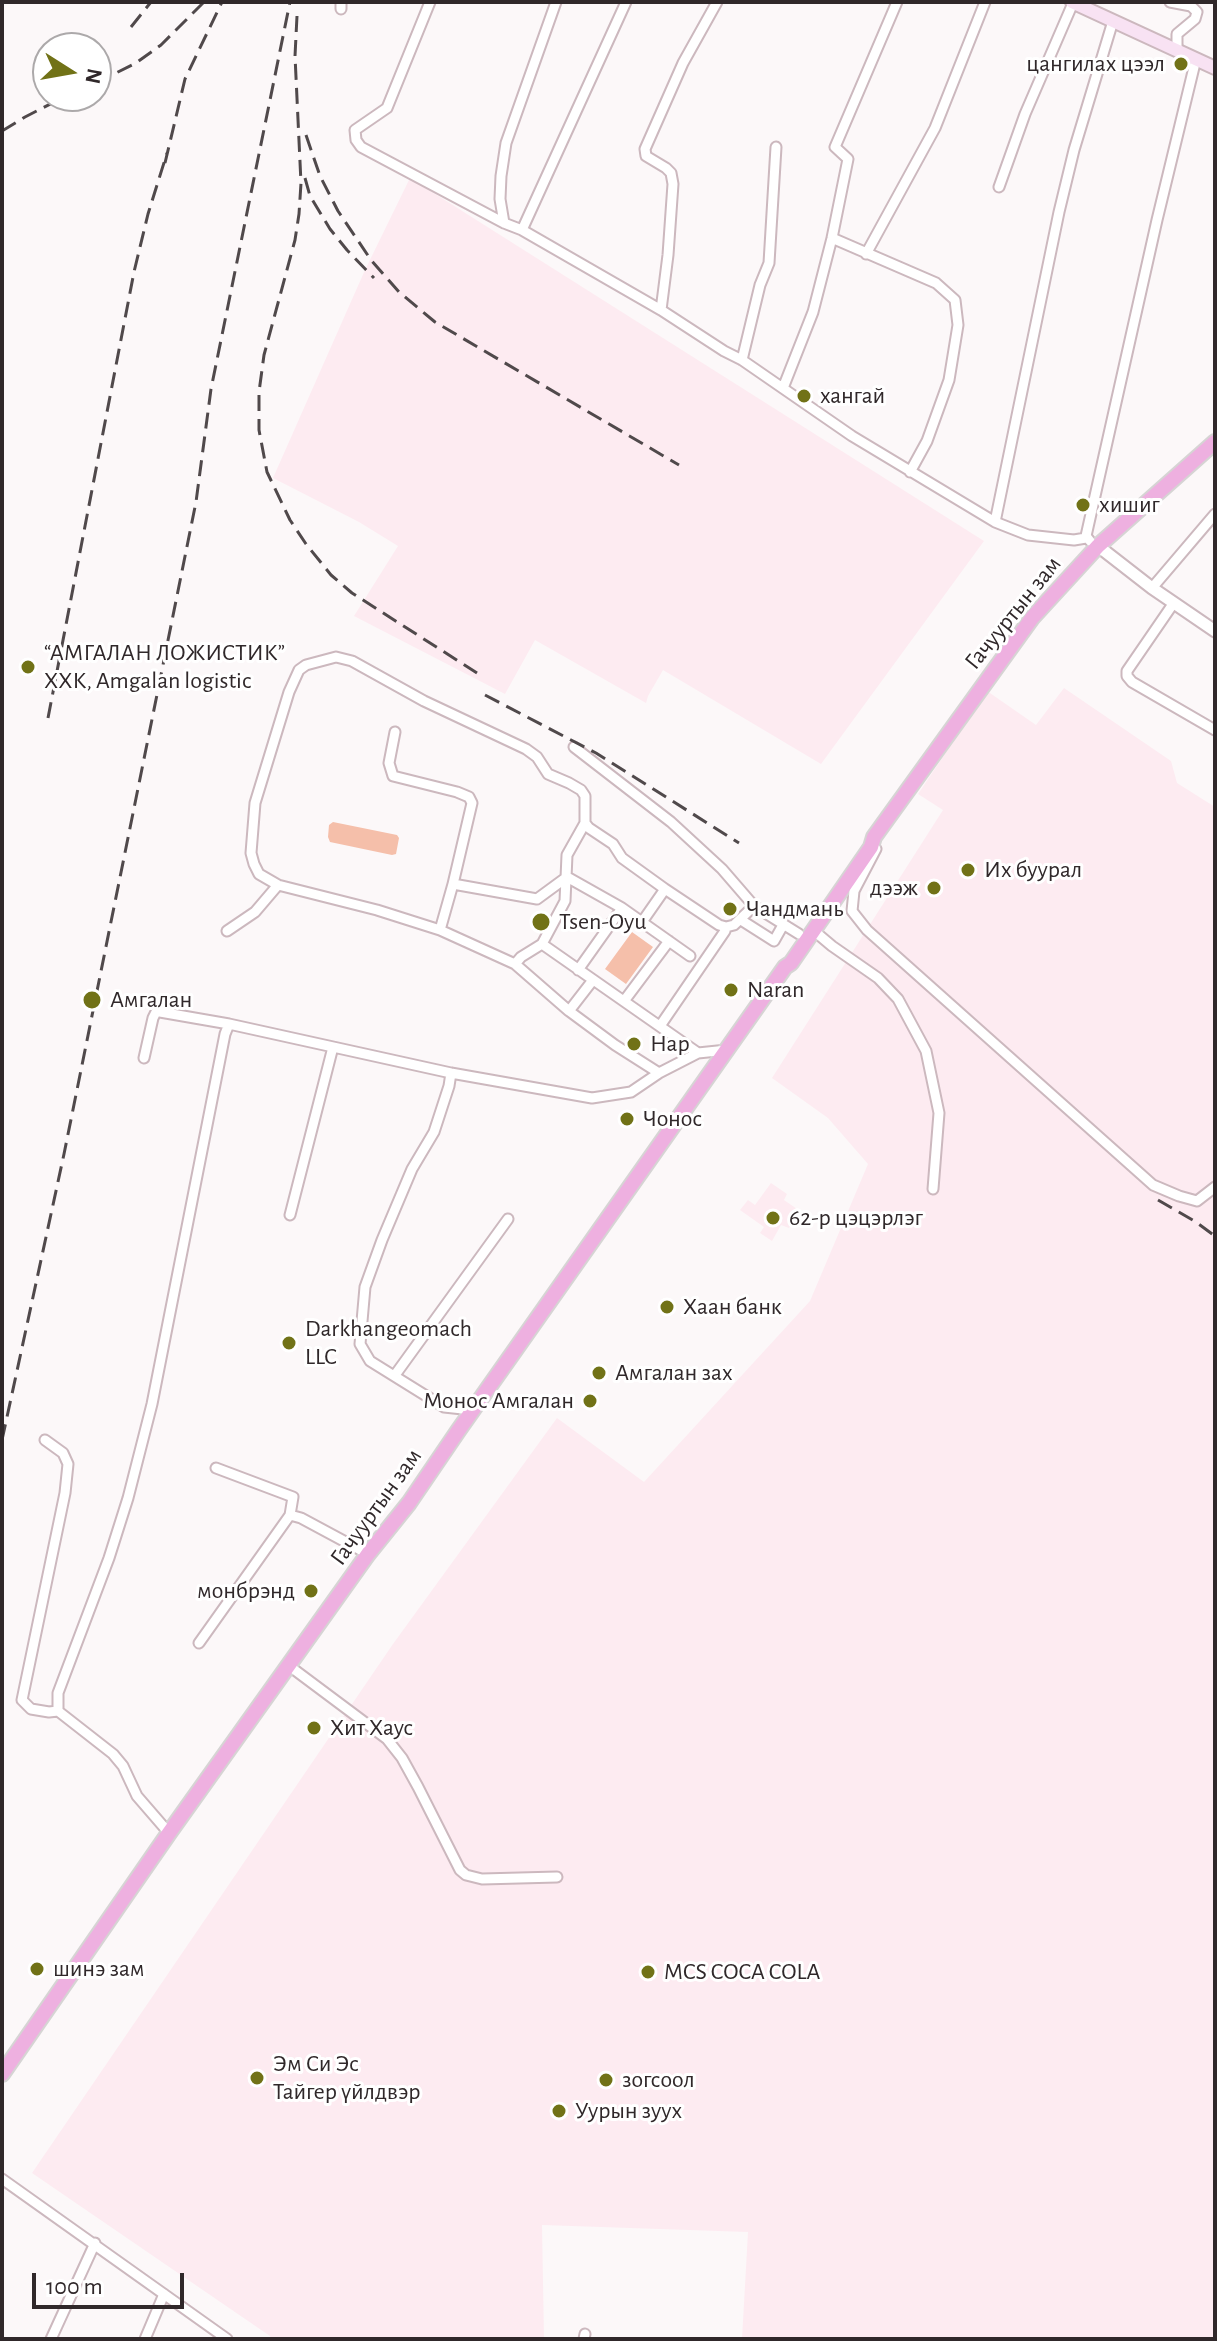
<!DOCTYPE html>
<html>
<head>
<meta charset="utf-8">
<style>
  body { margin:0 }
  #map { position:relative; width:1217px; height:2341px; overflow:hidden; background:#fcf8f9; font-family:"Alegreya Sans",sans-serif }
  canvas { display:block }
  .frame { position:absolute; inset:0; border:4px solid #30282a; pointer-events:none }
  .north { position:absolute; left:32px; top:32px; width:80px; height:80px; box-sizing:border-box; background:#fff; border:2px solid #aca9aa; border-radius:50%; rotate:101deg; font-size:22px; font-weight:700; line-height:32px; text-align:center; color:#30282a }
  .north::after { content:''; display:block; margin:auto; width:28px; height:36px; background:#717217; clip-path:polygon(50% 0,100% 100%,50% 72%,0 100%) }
  .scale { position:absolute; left:32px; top:2273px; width:152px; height:36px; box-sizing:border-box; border:4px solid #30282a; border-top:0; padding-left:10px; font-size:24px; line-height:28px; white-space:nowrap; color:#30282a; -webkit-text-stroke:6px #fff; paint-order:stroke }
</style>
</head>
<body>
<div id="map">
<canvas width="1217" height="2341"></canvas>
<div class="frame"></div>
<div class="north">N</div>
<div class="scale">100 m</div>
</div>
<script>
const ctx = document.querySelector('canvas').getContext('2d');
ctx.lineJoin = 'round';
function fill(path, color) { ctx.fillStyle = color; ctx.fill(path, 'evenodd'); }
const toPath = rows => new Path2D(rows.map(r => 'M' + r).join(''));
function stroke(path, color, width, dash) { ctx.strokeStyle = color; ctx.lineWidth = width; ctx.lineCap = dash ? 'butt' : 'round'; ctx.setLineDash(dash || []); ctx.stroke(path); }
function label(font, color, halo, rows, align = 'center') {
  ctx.font = font + ' "Alegreya Sans",sans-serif'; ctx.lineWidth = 6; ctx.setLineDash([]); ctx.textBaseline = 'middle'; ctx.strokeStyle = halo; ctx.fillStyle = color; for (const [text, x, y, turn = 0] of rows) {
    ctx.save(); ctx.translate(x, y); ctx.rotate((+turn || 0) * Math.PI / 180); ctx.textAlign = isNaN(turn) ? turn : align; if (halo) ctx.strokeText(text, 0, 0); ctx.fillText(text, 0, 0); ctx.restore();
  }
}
fill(toPath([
  [410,178,984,541,821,764,663,670,648,696,646,703,535,640,505,694,354,616,398,546,359,522,273,478,365,270],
  [1064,688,1171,761,1177,783,1215,807,1215,2339,742,2339,748,2232,542,2225,544,2339,271,2339,270,2336,32,2173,393,1644,557,1418,644,1482,810,1301,868,1164,828,1118,772,1078,943,810,918,794,987,691,1036,725],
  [771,1183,787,1194,784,1200,800,1211,789,1228,781,1225,772,1241,760,1233,764,1227,740,1210,748,1200,755,1205]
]), '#fdebf1');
fill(toPath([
  [333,822,397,835,399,838,396,854,392,855,330,842,328,837,329,825],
  [632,932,653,947,626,984,605,969]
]), '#f5bfaa');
const minor = toPath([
  [430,2,387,108,355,130,356,140,361,147,504,223,522,230,661,310,724,351,742,360,852,436,995,522,1028,535,1074,540,1086,538],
  [1170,2,1191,6,1197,12,1195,19,1177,34,1177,51],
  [341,9,341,2],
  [999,187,1025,114,1073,3],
  [504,223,500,199,501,176,506,143,556,2],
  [522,230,626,2],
  [832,238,936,283,955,300,958,325,949,380,927,441,910,472],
  [866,254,935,128,985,2],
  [661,310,668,255,673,184,671,173,666,168,646,156,645,149,683,63,717,2],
  [742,360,760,285,769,263,776,147],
  [783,388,813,312,832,238,848,159,835,147,897,2],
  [995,522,1059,212,1074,150,1113,21],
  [1090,541,1086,536,1157,220,1196,59],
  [1152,588,1215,514],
  [1173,604,1127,671,1127,676,1132,682,1215,730],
  [395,732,389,763,393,776,457,792,469,797,472,803,453,884],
  [574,747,671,822,722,869,754,906],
  [876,849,854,891,852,911,867,930,1153,1185,1179,1196,1197,1201,1215,1187],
  [741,920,774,941,783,925],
  [642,922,665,889],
  [440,930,453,884,537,899,567,877,622,908,690,956],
  [813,930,832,946,878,978,898,999,926,1051,939,1113,933,1189],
  [227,931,255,912,278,885],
  [542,944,565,901,567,855,585,823],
  [515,964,569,1011,593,980],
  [578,970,622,908],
  [624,1001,669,941],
  [569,1011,615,1045,659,1073],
  [660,1026,725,931,726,927],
  [698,1053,542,944,521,957,515,964,440,930,377,910,278,885,259,874,254,864,251,853,255,803,289,692,299,670,306,665,336,657,352,661,424,701,526,749,537,757,548,774,569,783,581,790,585,796,585,823,589,828,613,844,622,858,665,889,719,925,726,927,734,925,754,906,799,934],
  [144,1058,153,1018,156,1012,160,1012,229,1024,451,1073,592,1098,631,1092,659,1073,698,1053,727,1050],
  [451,1073,449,1086,434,1132,412,1169,382,1240,365,1287,360,1344,370,1361,444,1407,472,1410],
  [290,1215,333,1047],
  [395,1375,508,1219],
  [45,1440,63,1453,68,1464,65,1493,22,1700,31,1709,49,1712,58,1711,113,1754,123,1766,137,1796,169,1833],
  [216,1468,293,1497,290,1515],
  [199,1643,290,1515,301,1518,368,1554],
  [288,1665,387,1739,402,1758,418,1787,460,1870,466,1875,482,1879,557,1877],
  [58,1711,58,1693,109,1558,128,1498,152,1404,225,1034,229,1024],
  [2,2179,227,2339],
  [51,2339,95,2243],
  [145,2339,164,2294],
  [584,2339,585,2334]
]);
const tertiary = toPath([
  [1098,546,1152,588,1215,631]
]);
const secondary = toPath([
  [1072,2,1215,68]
]);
const trunk = toPath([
  [2,2074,169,1833,368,1554,409,1503,458,1431,785,967,791,963,871,847,874,837,1032,618,1098,546,1215,442]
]);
stroke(minor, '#ccb8be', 13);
stroke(tertiary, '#ccb8be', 15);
stroke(secondary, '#ccb8be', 16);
stroke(trunk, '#d6d4d4', 18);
stroke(minor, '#fff', 9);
stroke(tertiary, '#fff', 11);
stroke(secondary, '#f8e2f3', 12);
stroke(trunk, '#eeb0e0', 14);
stroke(toPath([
  [297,16,295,56,301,183,299,214,295,240,264,355,259,392,259,430,267,472,290,520,306,544,331,575,352,593,477,673],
  [131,27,151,2],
  [96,83,136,63,161,45,204,2],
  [2,131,25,117,66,96],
  [306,135,320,176,338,211,371,260,399,292,435,322,679,465],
  [165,163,185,79,222,2],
  [305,178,310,196,330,229,347,250,374,278],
  [485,695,596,753,739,843],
  [48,718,134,272,148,214,167,153],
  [1158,1200,1196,1222,1215,1236],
  [2,1440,64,1154,196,502,211,389,290,2]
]), '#50494b', 3, [16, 8]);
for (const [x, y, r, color] of [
  [1181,64,8,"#717217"],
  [804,396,8,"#717217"],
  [1083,505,8,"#717217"],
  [28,667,8,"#717217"],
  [968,870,8,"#717217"],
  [934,888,8,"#717217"],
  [730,909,8,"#717217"],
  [541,922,10,"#717217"],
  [731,990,8,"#717217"],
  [92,1000,10,"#717217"],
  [634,1044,8,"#717217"],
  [627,1119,8,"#717217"],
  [773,1218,8,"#717217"],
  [667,1307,8,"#717217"],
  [289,1343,8,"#717217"],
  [599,1373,8,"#717217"],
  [590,1401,8,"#717217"],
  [311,1591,8,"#717217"],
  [314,1728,8,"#717217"],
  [37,1969,8,"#717217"],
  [648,1972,8,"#717217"],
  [257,2078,8,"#717217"],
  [606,2080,8,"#717217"],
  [559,2111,8,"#717217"]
]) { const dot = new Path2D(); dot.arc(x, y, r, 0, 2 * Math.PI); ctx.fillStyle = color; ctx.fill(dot); stroke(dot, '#fff', 3); }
label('24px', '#30282a', '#fff', [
  ["цангилах цээл",1165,64,"right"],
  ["хангай",820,396],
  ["хишиг",1099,505],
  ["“АМГАЛАН ЛОЖИСТИК”",44,653],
  ["ХХК, Amgalan logistic",44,681],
  ["Их буурал",984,870],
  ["дээж",918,888,"right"],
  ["Чандмань",746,909],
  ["Tsen-Oyu",559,922],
  ["Naran",747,990],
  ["Амгалан",110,1000],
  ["Нар",650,1044],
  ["Чонос",643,1119],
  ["62-р цэцэрлэг",789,1218],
  ["Хаан банк",683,1307],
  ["Darkhangeomach",305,1329],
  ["LLC",305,1357],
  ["Амгалан зах",615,1373],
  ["Монос Амгалан",574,1401,"right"],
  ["монбрэнд",295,1591,"right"],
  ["Хит Хаус",330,1728],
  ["шинэ зам",53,1969],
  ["MCS COCA COLA",664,1972],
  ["Эм Си Эс",273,2064],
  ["Тайгер үйлдвэр",273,2092],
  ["зогсоол",622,2080],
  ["Уурын зуух",575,2111]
], 'left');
label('24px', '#30282a', '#fff', [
  ["Гачууртын зам",1013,613,-51],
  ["Гачууртын зам",376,1507,-54]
]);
</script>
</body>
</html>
